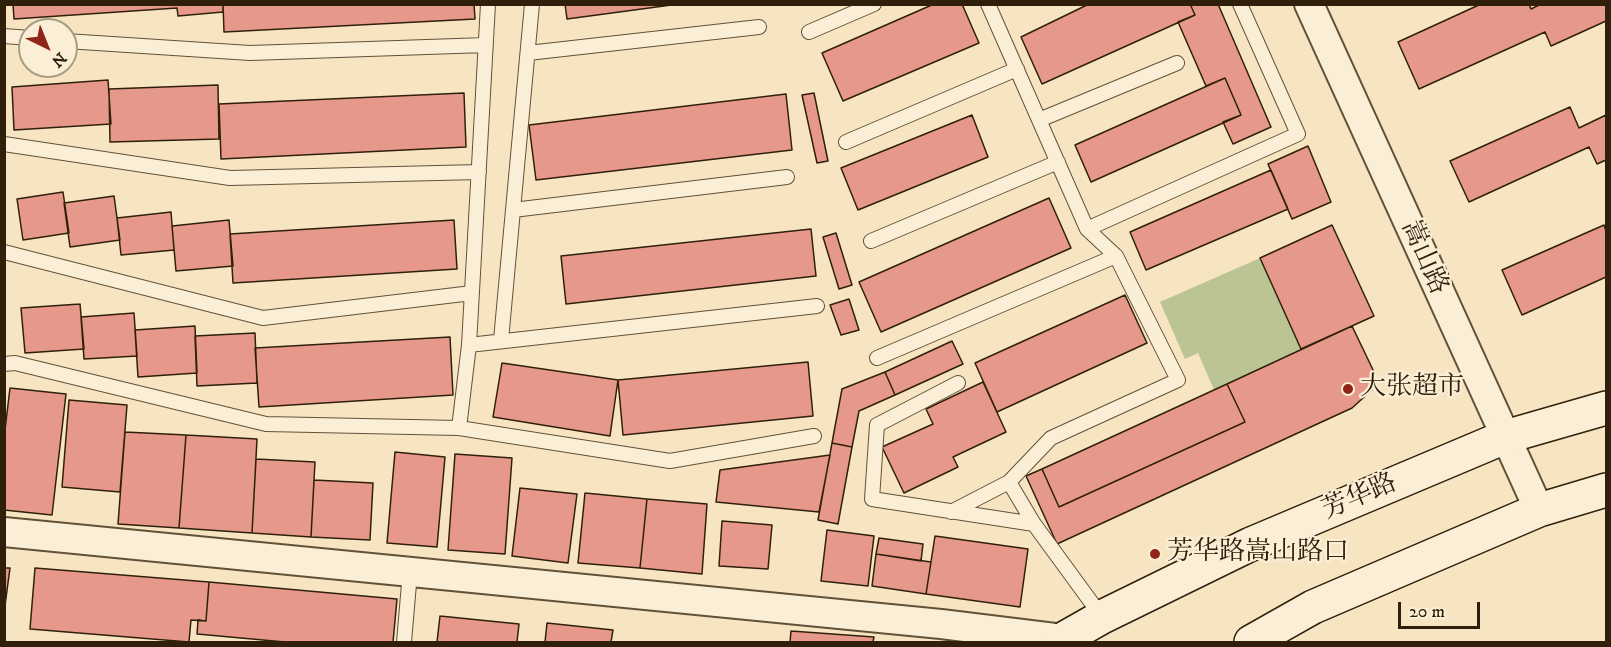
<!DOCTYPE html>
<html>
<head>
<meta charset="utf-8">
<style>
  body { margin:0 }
  #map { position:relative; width:1611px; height:647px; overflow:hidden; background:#f7e5c2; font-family:"IM FELL DW Pica",serif }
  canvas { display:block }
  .frame { position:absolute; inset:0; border:6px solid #30200b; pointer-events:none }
  .north { position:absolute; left:18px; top:18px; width:60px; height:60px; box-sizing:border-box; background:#faeed7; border:2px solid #a99c85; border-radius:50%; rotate:137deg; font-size:16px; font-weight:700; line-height:24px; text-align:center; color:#30200b }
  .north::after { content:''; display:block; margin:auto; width:21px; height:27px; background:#8f2418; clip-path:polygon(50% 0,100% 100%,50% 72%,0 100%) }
  .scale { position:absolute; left:1398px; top:602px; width:82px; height:27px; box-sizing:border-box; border:3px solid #30200b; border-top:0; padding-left:8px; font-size:18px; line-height:21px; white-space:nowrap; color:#30200b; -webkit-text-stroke:4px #faeed7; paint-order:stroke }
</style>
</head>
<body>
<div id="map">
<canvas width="1611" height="647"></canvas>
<div class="frame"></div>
<div class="north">N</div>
<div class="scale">20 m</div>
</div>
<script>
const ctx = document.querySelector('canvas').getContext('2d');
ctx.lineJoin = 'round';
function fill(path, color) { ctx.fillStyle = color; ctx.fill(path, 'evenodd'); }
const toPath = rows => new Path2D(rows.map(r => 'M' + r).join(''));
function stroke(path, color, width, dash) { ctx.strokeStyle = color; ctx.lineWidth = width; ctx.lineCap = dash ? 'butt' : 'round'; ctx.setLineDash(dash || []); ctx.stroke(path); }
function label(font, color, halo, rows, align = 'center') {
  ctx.font = font + ' "IM FELL DW Pica","Noto Serif SC",serif'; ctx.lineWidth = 4.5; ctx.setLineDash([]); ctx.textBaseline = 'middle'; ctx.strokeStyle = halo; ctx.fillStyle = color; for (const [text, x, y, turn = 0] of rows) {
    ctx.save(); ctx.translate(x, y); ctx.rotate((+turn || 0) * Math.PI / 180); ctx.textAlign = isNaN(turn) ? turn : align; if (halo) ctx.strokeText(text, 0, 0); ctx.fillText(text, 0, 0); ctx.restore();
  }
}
fill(toPath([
  [1260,258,1301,349,1214,390,1198,353,1185,359,1160,302]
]), '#bbc594');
const building = toPath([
  [13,4,223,4,223,12,178,16,177,8,14,19,13,4],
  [223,4,474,4,475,19,224,32,223,4],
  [565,4,679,4,567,19,565,4],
  [934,4,962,4,979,43,843,101,822,53,934,4],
  [1089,4,1190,4,1195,15,1042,84,1021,37,1089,4],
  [1190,4,1218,4,1271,127,1233,144,1223,122,1241,115,1225,78,1206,86,1178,22,1195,15,1190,4],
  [1481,4,1529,4,1531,9,1541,4,1606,4,1606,21,1551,46,1545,32,1419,89,1398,42,1481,4],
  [1225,78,1241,115,1091,182,1075,145,1225,78],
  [108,80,111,124,14,130,12,87,108,80],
  [218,85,219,139,110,142,109,89,218,85],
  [464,93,466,147,221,159,219,104,464,93],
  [814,93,828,161,817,163,802,95,814,93],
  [786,94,792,150,536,180,529,125,786,94],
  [1570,107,1579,128,1606,115,1606,160,1597,164,1589,147,1469,202,1450,161,1570,107],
  [972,115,988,157,858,210,841,168,972,115],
  [1308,146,1331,202,1292,219,1268,164,1308,146],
  [1271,170,1288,209,1146,270,1130,232,1271,170],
  [63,192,69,233,23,240,17,199,63,192],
  [114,196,120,240,70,247,64,203,114,196],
  [1049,198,1071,248,881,332,859,282,1049,198],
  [171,212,174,250,121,255,117,218,171,212],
  [229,220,233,266,176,271,172,226,229,220],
  [454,220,457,269,233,283,230,234,454,220],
  [1332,225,1374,316,1301,349,1260,258,1332,225],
  [1604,225,1606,231,1606,277,1522,315,1502,270,1604,225],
  [811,229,816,276,566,304,561,256,811,229],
  [836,233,852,285,839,289,823,237,836,233],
  [1125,295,1147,343,997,412,975,363,1125,295],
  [849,299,859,330,841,335,830,305,849,299],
  [80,304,84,349,25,353,21,308,80,304],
  [134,313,137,356,84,359,81,317,134,313],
  [195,326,197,373,138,377,135,330,195,326],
  [1352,326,1375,374,1372,390,1352,408,1057,544,1026,476,1042,469,1059,507,1245,422,1227,384,1352,326],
  [255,333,257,383,197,386,195,336,255,333],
  [450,337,453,395,259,407,255,348,450,337],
  [952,341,963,364,895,395,885,372,952,341],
  [808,362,813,416,623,435,618,380,808,362],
  [502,363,618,380,610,436,493,417,502,363],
  [885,372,895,395,859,411,852,447,832,443,842,389,885,372],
  [983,382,1006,432,953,457,958,467,904,493,882,447,933,424,926,409,983,382],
  [1227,384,1245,422,1059,507,1042,469,1227,384],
  [10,388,66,394,52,515,4,510,4,438,10,388],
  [69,400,127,405,120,492,62,487,69,400],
  [125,432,186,435,179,528,118,524,125,432],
  [186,435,257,439,252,533,179,528,186,435],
  [832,443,852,447,838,524,818,520,832,443],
  [395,452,445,457,437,547,387,543,395,452],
  [455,454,512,458,505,554,448,550,455,454],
  [830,455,819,512,716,502,720,470,830,455],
  [256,459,315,462,311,537,252,533,256,459],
  [314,480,373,483,370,540,311,537,314,480],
  [520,488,577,494,568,563,512,556,520,488],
  [585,493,647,499,640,568,578,563,585,493],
  [647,499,707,504,702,574,640,568,647,499],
  [722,521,772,525,768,569,719,566,722,521],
  [827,530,874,536,868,586,821,581,827,530],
  [935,536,1028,549,1020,607,926,594,935,536],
  [879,538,923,544,921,561,876,554,879,538],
  [876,554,931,562,926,594,872,586,876,554],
  [4,568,10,568,4,613,4,568],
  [35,568,209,582,206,621,191,620,189,642,30,629,35,568],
  [209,582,397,599,393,642,285,642,197,634,198,620,206,621,209,582],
  [440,616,519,624,517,642,437,642,440,616],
  [547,623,613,630,611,642,545,642,547,623],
  [791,631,874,637,873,642,790,642,791,631]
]);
fill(building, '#e6998a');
stroke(building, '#30200b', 1.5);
const lane = toPath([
  [488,4,469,345,817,306],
  [988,4,1087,229],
  [809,32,874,4],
  [4,36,30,38],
  [66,41,250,53,486,45],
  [528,53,759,27],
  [1039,120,1177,63],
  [846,142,1017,69],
  [4,144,230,178,479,172],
  [513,210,787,177],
  [871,241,1058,162],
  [4,252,263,318,472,293],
  [501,340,532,4],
  [877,358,1116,256,1087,229,1298,134,1240,4],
  [4,364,15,363,266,424,459,428,670,461,814,436],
  [958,383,877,425,872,499,1034,524],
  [459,428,469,345],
  [1009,482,1034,524,1102,617],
  [951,512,1009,482,1051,438,1178,380,1116,256],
  [404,642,410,572]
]);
const street = toPath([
  [1309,4,1539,510],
  [4,532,941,624,1063,639]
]);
const secondary = toPath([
  [1058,642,1102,617,1251,544,1505,437,1606,408],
  [1251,642,1313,607,1539,510,1606,490]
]);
stroke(lane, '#625139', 16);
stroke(street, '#625139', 32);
stroke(secondary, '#30200b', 36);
stroke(lane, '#faeed7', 14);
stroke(street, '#faeed7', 28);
stroke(secondary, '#faeed7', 33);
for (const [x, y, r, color] of [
  [1348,389,6,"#8f2418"],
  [1155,554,6,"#8f2418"]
]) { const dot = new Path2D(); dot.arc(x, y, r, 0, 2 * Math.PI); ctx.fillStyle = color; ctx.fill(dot); stroke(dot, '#faeed7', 2); }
label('26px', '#30200b', '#faeed7', [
  ["嵩山路",1423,258,66],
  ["芳华路",1360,498,-23]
]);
label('26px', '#30200b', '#faeed7', [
  ["大张超市",1360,389],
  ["芳华路嵩山路口",1167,554]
], 'left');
</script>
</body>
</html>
